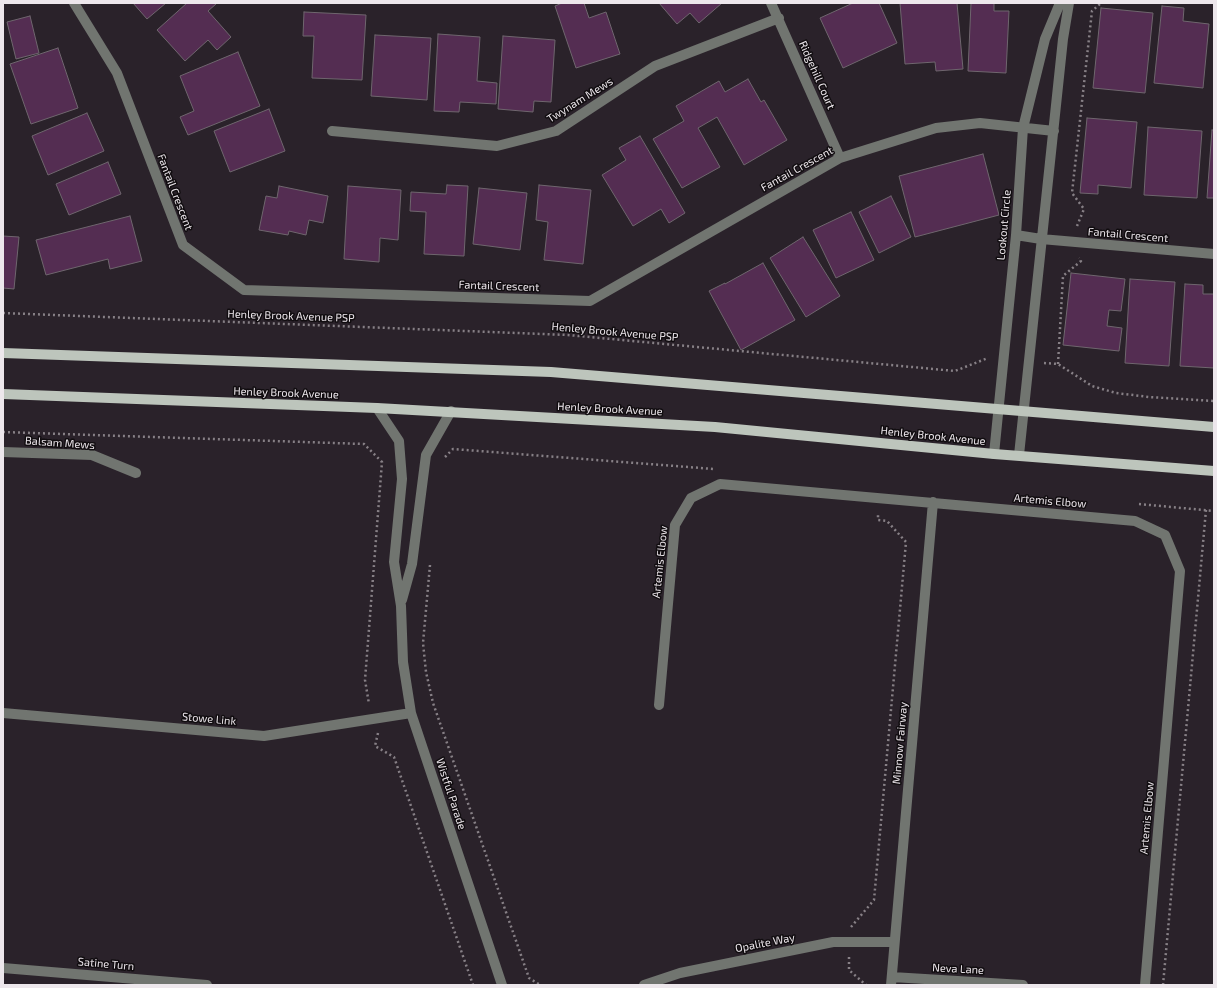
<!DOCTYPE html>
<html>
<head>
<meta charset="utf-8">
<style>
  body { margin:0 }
  #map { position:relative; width:1217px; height:988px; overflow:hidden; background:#2a222a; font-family:"Exo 2",sans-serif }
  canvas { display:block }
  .frame { position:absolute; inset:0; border:4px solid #ede7ec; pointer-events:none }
</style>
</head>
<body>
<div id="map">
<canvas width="1217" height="988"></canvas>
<div class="frame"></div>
</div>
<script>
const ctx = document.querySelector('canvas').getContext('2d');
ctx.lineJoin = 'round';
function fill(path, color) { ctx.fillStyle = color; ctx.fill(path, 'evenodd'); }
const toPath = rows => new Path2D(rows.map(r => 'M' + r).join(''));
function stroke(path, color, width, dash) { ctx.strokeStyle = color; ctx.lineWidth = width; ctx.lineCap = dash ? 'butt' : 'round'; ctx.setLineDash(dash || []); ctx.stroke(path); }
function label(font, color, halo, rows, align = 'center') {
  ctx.font = font + ' "Exo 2",sans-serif'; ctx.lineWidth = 3; ctx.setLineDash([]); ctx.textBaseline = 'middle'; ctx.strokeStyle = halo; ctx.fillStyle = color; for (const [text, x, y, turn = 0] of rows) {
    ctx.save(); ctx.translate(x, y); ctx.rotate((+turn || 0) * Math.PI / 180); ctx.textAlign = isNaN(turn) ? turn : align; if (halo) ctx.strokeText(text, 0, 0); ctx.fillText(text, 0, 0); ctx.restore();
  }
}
const building = toPath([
  [133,3,166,3,147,19,133,3],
  [187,3,214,3,216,4,208,11,231,37,217,50,208,40,185,61,157,30,187,3],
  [562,3,584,3,589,18,606,12,620,54,576,68,555,6,562,3],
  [659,3,722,3,699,23,690,13,677,24,659,3],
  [853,3,879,3,897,43,843,68,820,18,853,3],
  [900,3,957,3,963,69,936,71,935,62,905,64,900,3],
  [971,3,994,3,994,11,1009,11,1006,73,968,71,971,3],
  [1162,6,1184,8,1183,21,1209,24,1203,88,1154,83,1162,6],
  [1101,8,1153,13,1145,93,1093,88,1101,8],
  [304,12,366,15,362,80,312,78,314,36,303,36,304,12],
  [30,16,39,53,16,59,7,22,30,16],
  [438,34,480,37,477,81,497,83,496,104,460,102,459,112,434,111,438,34],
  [375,35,431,38,427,100,371,96,375,35],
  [503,36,555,40,551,102,534,101,533,112,498,109,503,36],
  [58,48,78,108,31,124,10,64,58,48],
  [238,52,260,106,188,135,180,117,194,111,180,76,238,52],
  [748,79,761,102,764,100,787,140,744,165,717,117,698,128,720,167,682,188,653,139,684,121,676,106,719,81,725,92,748,79],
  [269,109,285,151,230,172,214,131,269,109],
  [87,113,104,151,48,175,32,136,87,113],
  [1087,118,1137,122,1131,188,1098,185,1098,194,1080,193,1087,118],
  [1148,127,1202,131,1197,198,1144,195,1148,127],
  [1212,130,1214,130,1214,198,1207,198,1212,130],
  [640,136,685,213,669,223,661,209,633,226,602,175,626,160,619,148,640,136],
  [983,154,999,215,915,237,899,176,983,154],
  [108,162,121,194,69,215,56,184,108,162],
  [447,185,468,186,464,256,424,254,426,212,410,211,411,192,446,194,447,185],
  [539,185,591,190,583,264,544,260,548,222,536,220,539,185],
  [279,186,328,196,323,223,309,220,306,235,289,231,288,235,259,230,266,196,277,198,279,186],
  [348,186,401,190,398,240,380,238,379,262,344,259,348,186],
  [479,188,527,193,520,250,473,244,479,188],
  [891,196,911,237,879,253,859,212,891,196],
  [851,212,874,260,836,278,813,230,851,212],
  [130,216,142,261,110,269,108,259,46,275,36,240,130,216],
  [3,236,19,237,14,289,3,288,3,236],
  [803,237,840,296,806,317,770,258,803,237],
  [763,263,795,320,741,350,709,291,725,283,725,284,763,263],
  [1071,273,1125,279,1121,311,1109,310,1107,326,1122,328,1119,351,1063,345,1071,273],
  [1130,279,1175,282,1169,366,1125,363,1130,279],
  [1185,284,1203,285,1203,294,1214,294,1214,368,1180,366,1185,284]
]);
fill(building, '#542d52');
stroke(building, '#6f666e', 1);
stroke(toPath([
  [1077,226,1084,209,1072,193,1092,11,1101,3],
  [3,313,568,335,955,371,988,358],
  [1044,363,1058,364,1092,386,1116,393,1149,397,1214,401],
  [1058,364,1063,276,1081,261,1079,258],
  [3,432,364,444,382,462,365,680,369,704],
  [445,457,453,449,714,469],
  [1139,504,1214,511],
  [430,565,423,643,426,672,433,703,529,978,540,985],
  [378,733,375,746,394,757,473,985],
  [851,927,874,900,906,542,887,521,878,520,878,513],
  [849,957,849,970,866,985],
  [1163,985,1206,510]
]), '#878086', 2.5, [2, 3]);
stroke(toPath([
  [74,3,117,73,183,245,244,290,590,301,840,158,936,128,980,123,1054,131],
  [771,3,840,158],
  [332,131,497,146,556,131,655,66,779,18],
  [1016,235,1041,239,1214,254],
  [377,408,399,441,402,479,394,562,401,606,403,662,411,713,502,985],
  [3,452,92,455,136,473],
  [994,454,1016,235,1023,128,1045,39,1060,3],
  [1019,455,1063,39,1069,3],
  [402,600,412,564,426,455,451,411],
  [659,705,675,525,691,498,720,484,1135,521,1165,535,1180,571,1145,985],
  [3,713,264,736,411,713],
  [3,968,207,985],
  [892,977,1023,985],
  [644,985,680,973,833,942,894,942],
  [891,985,933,502]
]), '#717570', 10);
stroke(toPath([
  [3,353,551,372,1214,427],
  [3,394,377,408,715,427,994,454,1214,471]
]), '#bdc5bc', 10);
label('11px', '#ede7ec', '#110d10', [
  ["Ridgehill Court",817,75,66],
  ["Twynam Mews",580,100,-32],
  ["Fantail Crescent",797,169,-29],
  ["Fantail Crescent",175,192,69],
  ["Lookout Circle",1004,225,-85],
  ["Fantail Crescent",1128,235,5],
  ["Fantail Crescent",499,286,2],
  ["Henley Brook Avenue PSP",291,316,2],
  ["Henley Brook Avenue PSP",615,332,5],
  ["Henley Brook Avenue",286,393,2],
  ["Henley Brook Avenue",610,409,3],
  ["Henley Brook Avenue",933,436,6],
  ["Balsam Mews",60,443,4],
  ["Artemis Elbow",1050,501,5],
  ["Artemis Elbow",660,562,-84],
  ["Stowe Link",209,719,5],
  ["Minnow Fairway",900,743,-85],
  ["Wistful Parade",451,794,72],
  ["Artemis Elbow",1147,818,-85],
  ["Opalite Way",765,943,-11],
  ["Satine Turn",106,964,5],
  ["Neva Lane",958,969,3]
]);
</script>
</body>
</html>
